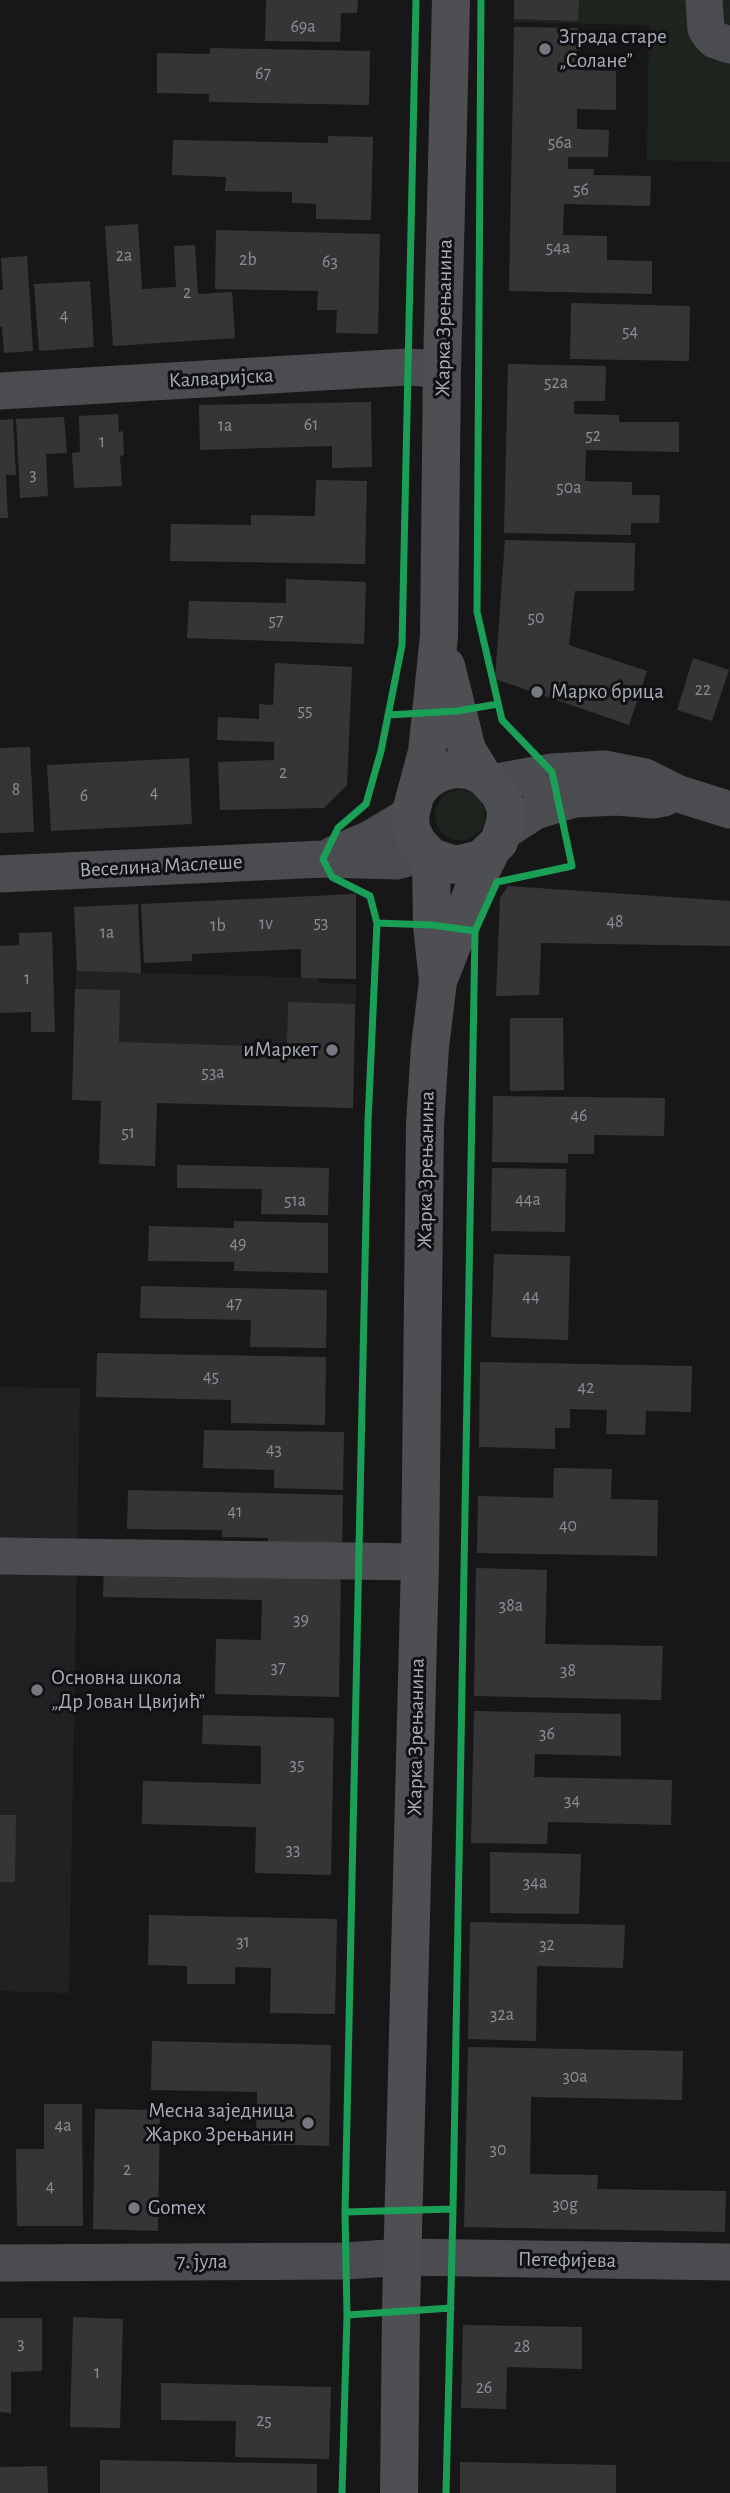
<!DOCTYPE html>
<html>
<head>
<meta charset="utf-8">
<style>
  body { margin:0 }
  canvas { display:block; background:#171717 }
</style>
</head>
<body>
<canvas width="730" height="2493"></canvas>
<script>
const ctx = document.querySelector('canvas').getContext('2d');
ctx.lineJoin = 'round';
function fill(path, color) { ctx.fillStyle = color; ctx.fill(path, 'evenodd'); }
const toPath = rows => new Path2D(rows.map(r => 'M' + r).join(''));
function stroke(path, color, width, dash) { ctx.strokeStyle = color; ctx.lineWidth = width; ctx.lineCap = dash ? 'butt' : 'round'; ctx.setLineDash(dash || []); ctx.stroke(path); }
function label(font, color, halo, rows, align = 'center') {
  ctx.font = font + ' "Alegreya Sans",sans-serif'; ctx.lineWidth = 6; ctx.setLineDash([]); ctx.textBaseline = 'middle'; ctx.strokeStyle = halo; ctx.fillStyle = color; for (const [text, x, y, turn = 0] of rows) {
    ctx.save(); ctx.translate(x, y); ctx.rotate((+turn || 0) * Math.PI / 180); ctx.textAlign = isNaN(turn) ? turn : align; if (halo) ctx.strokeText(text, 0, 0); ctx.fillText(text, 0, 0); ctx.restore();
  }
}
fill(toPath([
  [76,971,318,978,319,983,356,984,353,1108,72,1100],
  [0,1387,80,1388,69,1993,0,1991]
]), '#212123');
fill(toPath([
  [514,0,730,0,730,162,647,160,649,25,514,22],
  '435 815a25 25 0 1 1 50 0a25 25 0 1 1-50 0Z'
]), '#1d241e');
fill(toPath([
  [266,0,358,0,357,13,341,13,340,42,265,41],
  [514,0,579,0,578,21,514,19],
  [514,27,578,28,577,70,616,71,616,110,577,109,577,129,609,130,608,157,568,157,568,169,594,169,593,175,651,176,650,206,564,204,563,235,607,236,607,260,652,261,652,294,509,291],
  [210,48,370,51,369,105,209,102,209,94,157,93,157,53,210,54],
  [328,136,373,137,371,220,316,219,316,204,292,203,292,192,225,191,226,177,172,175,173,140,328,143],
  [138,224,142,289,176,287,174,246,195,245,198,294,232,292,235,338,113,346,105,226],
  [216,230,380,234,378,334,336,333,337,310,317,310,318,291,215,289],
  [27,256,33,351,4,353,2,327,0,327,0,290,3,290,1,258],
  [90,281,94,347,39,351,34,284],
  [571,303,690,306,689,361,570,359],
  [508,364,606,366,605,401,574,401,574,414,619,415,619,422,679,422,679,452,586,450,585,481,632,482,632,495,660,495,659,523,631,523,631,535,504,533],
  [371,402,372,467,332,468,332,446,200,450,199,405],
  [118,414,119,432,123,431,124,455,120,456,122,486,74,488,72,453,80,452,79,416],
  [64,417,67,453,46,454,48,496,20,498,16,419],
  [13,419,16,475,6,475,8,518,0,518,0,420],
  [316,480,367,481,365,564,170,561,171,524,251,525,251,515,315,516],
  [505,540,635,543,634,591,575,591,569,645,647,671,629,725,495,679],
  [286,579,366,582,364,644,187,638,189,601,286,603],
  [693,658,729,670,712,721,677,710],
  [275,663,352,667,347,785,324,808,220,810,218,762,274,760,274,742,217,740,218,717,259,719,259,704,273,705],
  [30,747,34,832,0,833,0,748],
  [189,758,192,824,51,831,47,765],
  [508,886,730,901,730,946,541,943,539,995,496,996,500,898],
  [356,894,356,979,301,978,301,949,192,954,192,961,144,963,141,904],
  [138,904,141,973,77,971,74,907],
  [52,932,55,1032,31,1032,31,1012,0,1013,0,946,19,945,19,933],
  [75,989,120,990,119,1042,287,1047,288,1002,355,1004,353,1108,157,1103,155,1166,99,1164,101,1101,72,1100],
  [510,1018,563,1018,564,1090,510,1091],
  [493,1096,665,1098,664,1136,594,1135,594,1154,568,1154,568,1163,492,1162],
  [177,1165,329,1168,328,1215,261,1214,262,1189,177,1188],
  [492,1168,566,1169,565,1232,491,1231],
  [234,1221,328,1223,328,1273,234,1271,234,1262,148,1261,149,1226,234,1228],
  [494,1254,570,1256,568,1340,491,1337],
  [141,1286,327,1290,326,1348,250,1347,251,1320,140,1318],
  [97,1353,326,1357,325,1425,231,1423,231,1400,96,1397],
  [480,1362,692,1366,691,1412,646,1411,645,1435,606,1434,607,1410,570,1409,570,1428,555,1428,555,1449,479,1447],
  [204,1430,344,1432,343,1490,274,1488,274,1470,203,1468],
  [554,1468,612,1469,611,1499,658,1500,657,1556,477,1553,478,1496,553,1498],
  [128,1490,343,1495,342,1558,268,1545,268,1538,222,1537,222,1530,127,1529],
  [104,1564,341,1568,339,1697,215,1694,216,1639,261,1640,262,1600,103,1597],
  [476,1568,547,1570,545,1644,663,1646,661,1700,474,1696],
  [474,1711,621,1714,621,1756,535,1754,534,1777,672,1780,671,1825,548,1822,547,1844,471,1843],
  [203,1715,334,1718,331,1875,255,1873,256,1827,142,1824,143,1781,261,1784,261,1746,202,1744],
  [0,1815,16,1815,15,1882,0,1882],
  [490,1852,581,1854,579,1914,490,1913],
  [149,1915,337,1919,335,2014,270,2013,271,1968,235,1967,235,1984,187,1984,187,1966,148,1965],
  [470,1922,625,1925,623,1968,537,1966,536,2041,468,2039],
  [152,2041,331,2045,329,2146,256,2144,257,2092,151,2090],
  [468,2047,683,2051,682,2100,531,2097,530,2174,598,2175,597,2189,726,2191,725,2232,464,2227],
  [44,2104,82,2104,83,2226,17,2226,16,2149,44,2149],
  [95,2109,160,2110,158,2231,93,2229],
  [73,2317,123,2319,120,2428,70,2427],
  [0,2318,42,2318,42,2371,11,2372,11,2413,0,2412],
  [463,2325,582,2327,582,2369,507,2367,506,2409,461,2408],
  [161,2383,331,2387,329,2459,235,2457,236,2421,161,2420],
  [100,2460,317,2464,317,2493,100,2493],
  [460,2462,616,2465,616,2493,460,2493],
  [47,2466,48,2493,0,2493,0,2467]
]), '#353536');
stroke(toPath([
  [704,0,706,29,710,35,715,40,730,45],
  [0,391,407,367,442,369],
  [491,783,552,772,604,769,645,777,679,794,730,810],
  [503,832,535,811,574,799,617,797,653,800,664,798],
  [333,855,370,839,410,815],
  [0,874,323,859,396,861,426,853],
  [0,1556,420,1562],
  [0,2263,346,2261,403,2257,730,2262]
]), '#4b4c50', 37);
stroke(toPath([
  [446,666,467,750,483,776,499,793,505,806,506,819,499,842,481,859,456,865,431,857,417,842,411,829,410,815,416,793,426,781,439,773,454,769,469,770,483,776],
  [416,793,427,752,439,636,442,369,451,0],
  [440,976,480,873,491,851],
  [399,2493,401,2311,420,1562,425,1125,430,1047,438,981,432,925,431,857]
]), '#4d4f52', 38);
stroke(toPath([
  [388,715,457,711,498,704],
  [377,923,432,925,475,931],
  [345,2212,453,2209],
  [347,2315,451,2308],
  [342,2493,347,2315,345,2212,368,1122,377,923,370,896,332,877,323,859,338,828,366,804,381,751,402,645,416,0],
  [446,2493,453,2209,475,931,497,882,572,866,552,772,502,720,477,612,481,0]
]), '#1a9f57', 7);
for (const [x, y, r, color] of [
  [545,49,7,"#757880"],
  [537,692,7,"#757880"],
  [332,1050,7,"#757880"],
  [37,1690,7,"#757880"],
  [308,2123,7,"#757880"],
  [134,2208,7,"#757880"]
]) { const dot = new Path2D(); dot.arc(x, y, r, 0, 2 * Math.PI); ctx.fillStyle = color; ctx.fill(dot); stroke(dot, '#111113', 2.5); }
label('18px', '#8b8f98', null, [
  ["69a",303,27],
  ["67",263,74],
  ["56a",560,143],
  ["56",581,190],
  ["54a",558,248],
  ["2a",124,256],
  ["2b",248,260],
  ["63",330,262],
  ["2",187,293],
  ["4",64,316],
  ["54",630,332],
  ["52a",556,383],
  ["61",311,425],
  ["1a",225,426],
  ["52",593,436],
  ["1",102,442],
  ["3",33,475],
  ["50a",569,488],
  ["50",536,618],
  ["57",276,621],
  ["22",703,690],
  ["55",305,711],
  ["2",283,773],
  ["8",16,790],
  ["4",154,793],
  ["6",84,796],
  ["48",615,922],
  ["53",321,923],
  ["1v",266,924],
  ["1b",218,926],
  ["1a",107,933],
  ["1",27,979],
  ["53a",213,1073],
  ["46",579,1116],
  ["51",128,1133],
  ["44a",528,1200],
  ["51a",295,1201],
  ["49",238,1244],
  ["44",531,1297],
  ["47",234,1304],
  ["45",211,1377],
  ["42",586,1388],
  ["43",274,1450],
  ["41",235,1512],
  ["40",568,1526],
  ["38a",511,1606],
  ["39",301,1620],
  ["37",278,1668],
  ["38",568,1671],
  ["36",547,1734],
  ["35",297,1765],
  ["34",572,1801],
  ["33",293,1850],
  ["34a",535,1883],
  ["31",243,1942],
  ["32",547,1945],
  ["32a",502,2015],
  ["30a",575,2077],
  ["4a",63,2126],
  ["30",498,2150],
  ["2",127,2170],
  ["4",50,2187],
  ["30g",565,2205],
  ["3",21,2344],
  ["28",522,2347],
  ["1",97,2373],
  ["26",484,2388],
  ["25",264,2421]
]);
label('21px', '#a8adb8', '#111113', [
  ["Зграда старе",559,37],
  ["„Солане”",559,61],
  ["Марко брица",551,692],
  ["иМаркет",318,1050,"right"],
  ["Основна школа",51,1678],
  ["„Др Јован Цвијић”",51,1702],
  ["Месна заједница",294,2111,"right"],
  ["Жарко Зрењанин",294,2135,"right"],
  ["Gomex",148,2208]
], 'left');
label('21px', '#a8adb8', '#111113', [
  ["Жарка Зрењанина",444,318,-89],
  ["Калваријска",221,378,-3],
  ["Веселина Маслеше",161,866,-3],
  ["Жарка Зрењанина",426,1170,-89],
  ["Жарка Зрењанина",416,1737,-89],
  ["Петефијева",567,2260,1],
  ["7. јула",202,2262]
]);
</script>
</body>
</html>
